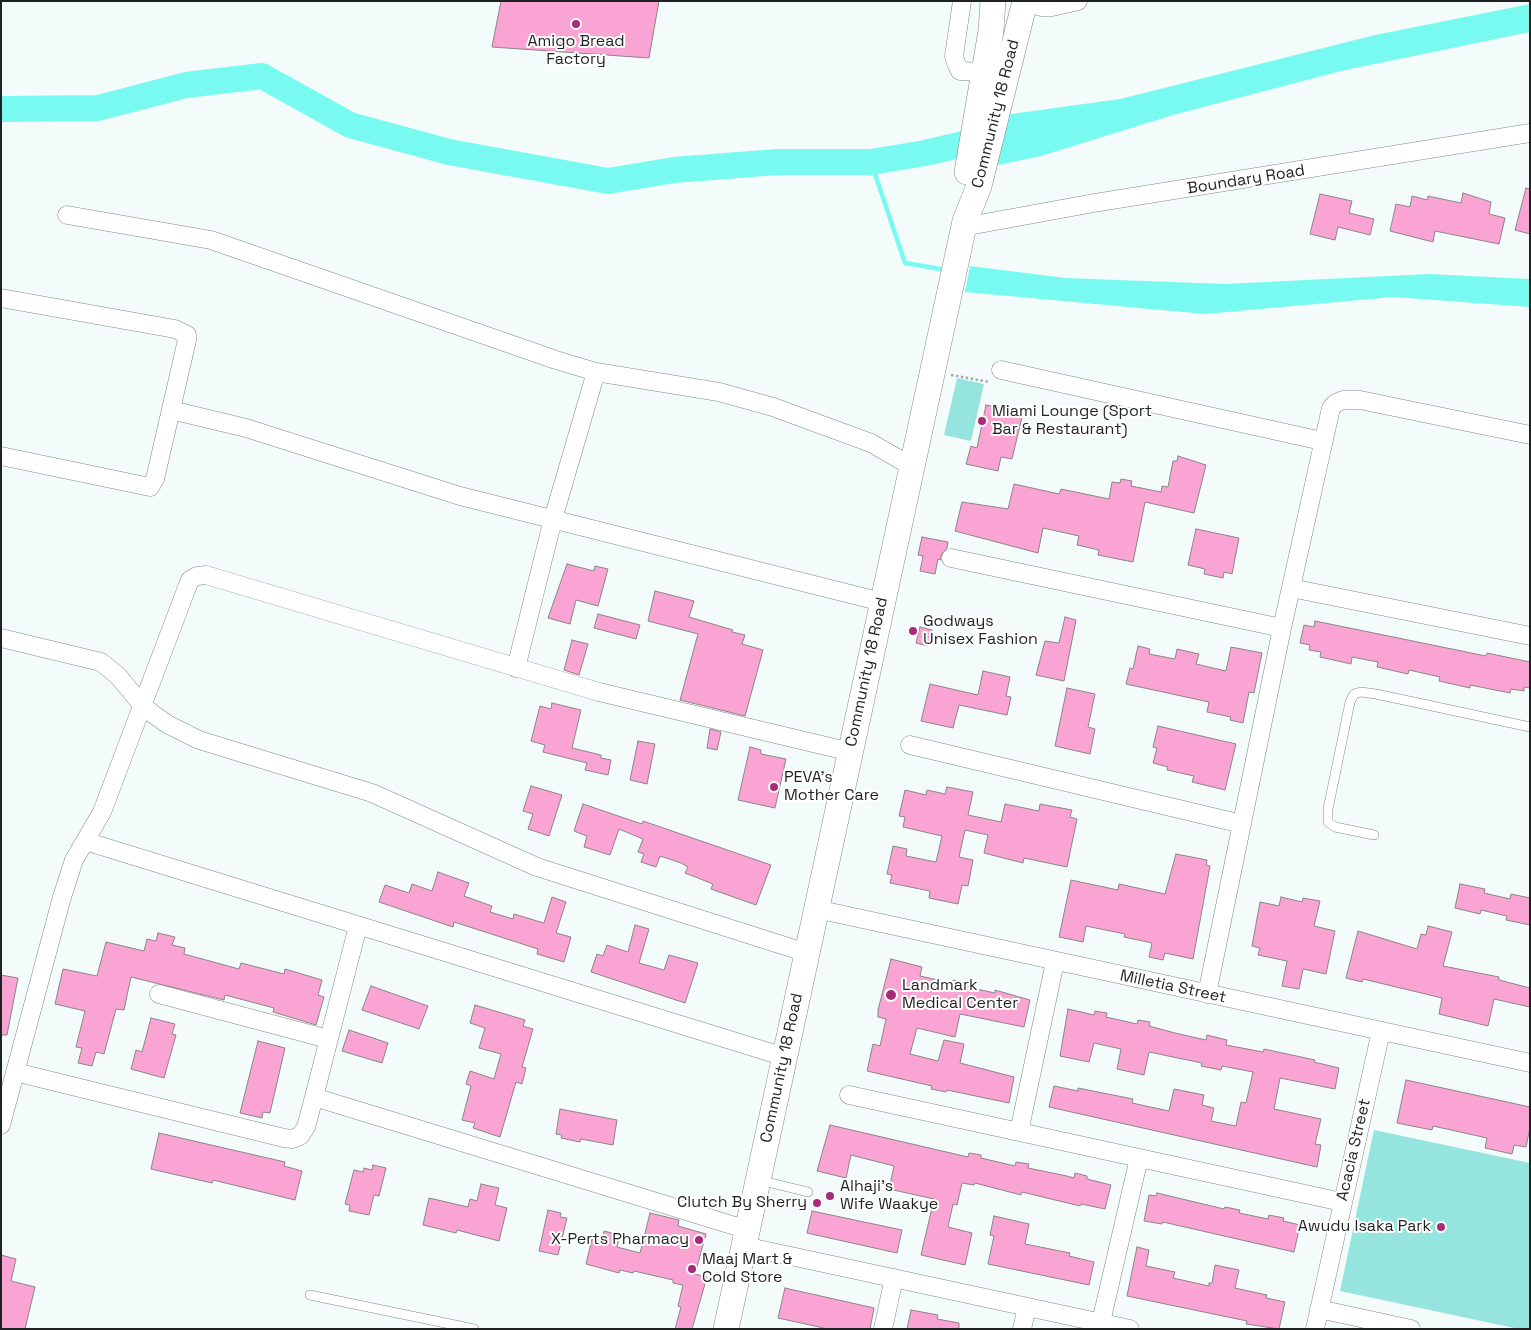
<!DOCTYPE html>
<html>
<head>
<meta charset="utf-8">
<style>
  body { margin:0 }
  #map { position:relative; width:1531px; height:1330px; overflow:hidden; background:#f4fcfb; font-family:"Space Grotesk",sans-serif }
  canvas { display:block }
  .frame { position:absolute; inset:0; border:2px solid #1f2222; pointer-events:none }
</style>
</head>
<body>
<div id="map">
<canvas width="1531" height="1330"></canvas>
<div class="frame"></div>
</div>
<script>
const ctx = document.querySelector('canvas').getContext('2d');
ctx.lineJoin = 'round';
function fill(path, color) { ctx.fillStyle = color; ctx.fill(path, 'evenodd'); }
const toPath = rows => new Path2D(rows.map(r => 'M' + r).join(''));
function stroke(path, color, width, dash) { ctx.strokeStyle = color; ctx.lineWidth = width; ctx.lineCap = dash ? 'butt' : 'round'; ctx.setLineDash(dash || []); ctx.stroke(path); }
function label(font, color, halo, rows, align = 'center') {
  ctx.font = font + ' "Space Grotesk",sans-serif'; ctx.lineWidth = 4; ctx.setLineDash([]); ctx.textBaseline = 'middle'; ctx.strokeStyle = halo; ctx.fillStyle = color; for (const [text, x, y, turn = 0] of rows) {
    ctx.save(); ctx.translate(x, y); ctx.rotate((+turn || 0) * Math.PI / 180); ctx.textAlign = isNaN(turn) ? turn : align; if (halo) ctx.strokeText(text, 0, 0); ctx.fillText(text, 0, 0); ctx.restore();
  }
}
fill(toPath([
  [957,378,984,384,971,441,944,435],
  [1374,1130,1530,1163,1530,1329,1519,1329,1340,1291]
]), '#95e5de');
fill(toPath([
  [1530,4,1530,32,1341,71,1173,115,1041,156,993,166,1004,115,1120,99,1375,35],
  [970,266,1066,278,1225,284,1429,274,1530,279,1530,307,1393,297,1205,314,965,292]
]), '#79faf1');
stroke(toPath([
  [871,162,905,263,946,270]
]), '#79faf1', 4.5);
stroke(toPath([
  [1,109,98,108,186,85,262,76,350,125,449,152,608,181,674,170,777,162,871,162,925,153,994,137]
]), '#79faf1', 26);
const building = toPath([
  [501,1,659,1,649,58,492,47,501,1],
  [1526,188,1530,189,1530,234,1515,230,1526,188],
  [1463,193,1491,202,1489,214,1505,218,1499,244,1435,231,1433,242,1390,231,1396,204,1410,207,1412,196,1427,200,1428,196,1461,203,1463,193],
  [1320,194,1352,201,1349,213,1374,219,1370,235,1338,227,1335,240,1310,234,1320,194],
  [986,405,1023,413,1012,459,1001,457,998,471,966,464,971,446,977,448,986,405],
  [1178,456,1206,465,1194,513,1145,502,1133,562,1098,555,1099,550,1077,545,1079,536,1043,528,1038,553,955,531,962,502,1008,509,1014,484,1059,494,1061,489,1109,499,1112,482,1120,483,1121,479,1132,481,1131,486,1161,492,1162,486,1168,487,1173,461,1177,461,1178,456],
  [1196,529,1239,538,1232,574,1224,572,1223,578,1204,574,1205,569,1188,565,1196,529],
  [922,537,948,542,947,548,941,555,941,560,938,559,935,574,920,571,923,556,918,555,922,537],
  [567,564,594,571,595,566,608,569,598,606,576,600,570,624,548,618,567,564],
  [655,591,694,601,689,617,733,630,732,632,745,635,742,644,763,650,745,716,680,700,698,634,648,621,655,591],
  [598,614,640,625,636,639,594,628,598,614],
  [1065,617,1076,620,1064,681,1036,675,1045,641,1059,643,1065,617],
  [1315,621,1486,656,1487,653,1530,662,1530,688,1524,687,1524,691,1511,689,1510,693,1470,685,1470,688,1439,681,1440,677,1409,670,1408,674,1377,667,1378,662,1352,657,1351,664,1320,657,1321,652,1309,650,1310,645,1300,643,1304,625,1314,627,1315,621],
  [920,627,932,630,928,646,916,643,920,627],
  [572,640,588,644,579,675,564,670,572,640],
  [1138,646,1150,649,1149,654,1175,659,1177,649,1199,654,1196,664,1226,671,1231,647,1262,653,1254,693,1249,692,1243,723,1230,720,1231,717,1207,712,1209,702,1126,684,1130,668,1133,669,1138,646],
  [983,671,1010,677,1006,696,1011,697,1007,715,959,705,953,728,921,721,930,684,978,695,983,671],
  [1067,688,1095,694,1088,727,1095,729,1090,754,1055,746,1067,688],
  [552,703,581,710,572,748,601,755,601,758,611,760,608,775,585,770,587,763,543,752,545,745,531,741,540,706,551,709,552,703],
  [1158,726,1236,744,1225,790,1192,782,1194,776,1167,770,1168,767,1153,763,1157,748,1153,747,1158,726],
  [710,729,721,732,717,750,707,748,710,729],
  [638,741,655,744,647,784,630,780,638,741],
  [750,747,761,750,761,754,786,759,775,808,738,800,750,747],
  [531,786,562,795,549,836,528,829,533,814,523,811,531,786],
  [947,787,973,792,968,815,1001,822,1005,804,1039,811,1040,804,1072,810,1070,817,1077,819,1067,867,1024,858,1023,863,984,853,988,835,965,830,959,857,973,860,968,886,962,885,958,904,929,898,930,891,890,883,892,875,887,874,893,846,907,849,906,856,936,862,942,836,903,827,905,817,899,816,905,790,926,795,927,790,945,794,947,787],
  [583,804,642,824,643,821,771,865,756,905,711,889,713,884,685,873,688,867,681,863,660,856,656,867,641,862,644,854,638,852,643,839,619,829,610,855,584,847,587,836,574,831,583,804],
  [1176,854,1207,860,1206,865,1210,866,1193,959,1165,953,1163,960,1149,957,1152,943,1124,937,1125,934,1086,926,1083,942,1059,937,1071,880,1118,890,1119,884,1165,894,1176,854],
  [438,872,469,883,464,896,492,906,490,912,513,919,514,914,544,923,552,897,566,902,556,933,571,937,564,962,537,954,538,949,454,922,453,927,379,902,385,885,409,893,412,884,432,891,438,872],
  [1460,884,1485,889,1484,893,1510,899,1511,894,1530,898,1530,925,1506,920,1507,916,1481,910,1480,914,1455,908,1460,884],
  [1281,897,1302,902,1303,898,1320,901,1314,926,1335,931,1326,974,1303,969,1299,989,1282,986,1287,961,1258,955,1260,948,1252,946,1260,902,1279,906,1281,897],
  [635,925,649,929,639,963,664,970,669,955,698,963,685,1003,591,972,597,954,603,956,607,945,628,952,635,925],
  [1428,926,1452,932,1443,966,1499,977,1499,980,1530,988,1530,1007,1494,999,1488,1026,1439,1014,1442,998,1363,979,1362,982,1346,978,1358,931,1417,949,1421,934,1426,935,1428,926],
  [158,933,175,937,172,945,185,948,184,954,239,969,241,963,284,974,285,969,322,980,318,995,324,997,316,1025,273,1012,274,1008,225,995,224,1000,131,977,124,1010,116,1009,104,1054,96,1052,92,1066,78,1063,82,1048,76,1047,85,1011,55,1004,63,969,97,976,106,942,144,951,147,939,156,941,158,933],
  [891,959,922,967,920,976,952,983,953,980,969,984,968,987,995,993,995,990,1030,1000,1024,1027,960,1014,955,1037,917,1028,910,1054,938,1061,944,1040,964,1044,960,1063,1014,1077,1009,1103,947,1090,946,1092,931,1089,932,1086,867,1071,873,1044,880,1046,886,1019,878,1017,878,1010,891,959],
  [1,975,18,978,7,1035,1,1035,1,975],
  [371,986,428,1006,419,1029,362,1010,371,986],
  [475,1005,525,1020,523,1026,533,1029,522,1067,526,1068,522,1084,516,1082,500,1137,473,1128,475,1123,462,1120,471,1086,466,1084,470,1071,494,1079,501,1054,479,1048,485,1028,470,1023,475,1005],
  [1068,1009,1094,1015,1095,1011,1107,1013,1106,1017,1137,1024,1138,1020,1150,1022,1149,1026,1175,1033,1206,1040,1207,1035,1227,1040,1226,1045,1263,1052,1264,1049,1315,1060,1314,1062,1339,1068,1335,1089,1280,1078,1274,1109,1321,1119,1315,1144,1321,1145,1317,1167,1049,1107,1054,1086,1078,1091,1078,1088,1133,1099,1132,1103,1169,1111,1174,1089,1204,1095,1202,1105,1214,1108,1211,1121,1236,1126,1241,1102,1246,1103,1253,1072,1222,1066,1221,1070,1201,1066,1202,1063,1149,1052,1144,1075,1117,1069,1121,1049,1094,1043,1089,1062,1060,1056,1068,1009],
  [151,1018,175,1024,172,1034,176,1035,164,1078,131,1069,136,1050,142,1052,151,1018],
  [349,1030,388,1043,382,1063,342,1051,349,1030],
  [258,1041,285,1048,270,1113,263,1112,262,1118,240,1113,258,1041],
  [1406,1080,1530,1107,1530,1128,1526,1147,1514,1145,1512,1154,1485,1148,1487,1138,1433,1126,1432,1130,1397,1123,1406,1080],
  [560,1109,617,1120,613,1145,581,1139,580,1142,561,1138,562,1135,556,1134,560,1109],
  [830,1125,968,1157,969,1153,981,1155,981,1158,1015,1166,1016,1162,1029,1164,1028,1168,1067,1176,1074,1178,1075,1173,1087,1176,1087,1179,1111,1185,1105,1209,1081,1204,1080,1206,1022,1192,1021,1195,975,1183,974,1185,962,1183,957,1205,953,1204,948,1227,972,1233,965,1265,921,1255,934,1199,889,1189,894,1166,851,1155,846,1178,817,1171,830,1125],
  [159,1133,285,1162,284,1166,302,1171,295,1200,213,1180,212,1183,151,1169,159,1133],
  [373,1165,386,1168,379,1196,374,1195,369,1215,349,1211,350,1205,345,1204,354,1170,363,1172,364,1168,372,1170,373,1165],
  [481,1184,499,1188,495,1205,507,1208,499,1241,457,1230,456,1233,423,1225,429,1198,468,1207,470,1199,477,1201,481,1184],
  [1157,1193,1224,1209,1225,1207,1240,1210,1239,1213,1268,1219,1269,1215,1284,1218,1283,1221,1300,1225,1294,1252,1163,1222,1162,1224,1144,1221,1149,1195,1156,1196,1157,1193],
  [548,1210,561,1213,560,1217,567,1218,558,1255,539,1251,548,1210],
  [812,1211,902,1230,897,1253,807,1233,812,1211],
  [650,1213,679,1220,678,1226,706,1234,695,1274,707,1277,692,1329,675,1329,681,1307,678,1306,683,1285,673,1283,673,1280,634,1271,633,1273,620,1270,619,1273,586,1264,592,1239,602,1241,604,1231,620,1235,617,1247,640,1253,650,1213],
  [994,1216,1029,1224,1025,1244,1070,1253,1069,1256,1094,1262,1089,1285,988,1264,994,1236,990,1235,994,1216],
  [1137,1247,1149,1250,1146,1266,1175,1272,1173,1278,1209,1286,1209,1283,1212,1283,1215,1265,1239,1270,1235,1288,1267,1295,1266,1298,1285,1302,1279,1329,1246,1324,1247,1321,1127,1296,1137,1247],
  [1,1255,16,1259,11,1281,35,1287,25,1329,1,1329,1,1255],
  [785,1288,874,1308,870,1329,828,1329,778,1318,785,1288],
  [911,1310,938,1315,937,1319,959,1323,959,1329,907,1329,911,1310]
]);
fill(building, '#f9a4d2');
stroke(building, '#8b8488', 1);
const lane = toPath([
  [1374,835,1335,827,1328,822,1328,809,1350,702,1354,694,1361,692,1376,694,1530,727],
  [759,1180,808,1192],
  [310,1295,474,1329]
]);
const street = toPath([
  [962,1,954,56,956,63,960,71,985,72],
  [1028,3,1041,7,1052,7,1078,1],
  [67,215,211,240,556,360,596,372,719,392,773,407,871,443,911,466],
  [963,227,1094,203,1530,133],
  [1,298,175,329,187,335,187,340,155,479,150,487,1,456],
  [1001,370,1322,441],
  [171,410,246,428,460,496,882,602],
  [951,558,1282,628],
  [1291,588,1530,636],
  [1,638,101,662,118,676,143,706,153,714,167,724,199,740,372,793,537,867,807,953],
  [516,668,553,519,596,372],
  [910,745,1242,824],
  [85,841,785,1057],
  [816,909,1530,1063],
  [159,994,328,1039],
  [1207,994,1282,628,1331,408,1336,403,1343,400,1360,400,1530,435],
  [15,1072,284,1138,292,1139,300,1136,306,1127,314,1097,358,926],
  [849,1095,1342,1202],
  [314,1097,748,1230],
  [1,1125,62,897,74,860,102,812,186,590,190,580,197,576,206,575,599,692,851,752],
  [1019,1132,1055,962],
  [744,1246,1130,1329],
  [1319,1309,1411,1329],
  [1101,1322,1139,1158],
  [883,1329,894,1278],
  [1022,1329,1027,1307],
  [1315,1329,1381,1031]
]);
const secondary = toPath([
  [967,172,991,31,993,1],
  [726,1329,965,221,979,186,1024,5]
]);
stroke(lane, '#828988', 10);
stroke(street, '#828988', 19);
stroke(secondary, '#828988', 26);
stroke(toPath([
  [951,375,990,382]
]), '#a3aaa9', 2.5, [2.5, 2.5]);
stroke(lane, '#fff', 9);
stroke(street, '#fff', 18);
stroke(secondary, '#fff', 25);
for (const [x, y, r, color] of [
  [576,24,5,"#a82a7a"],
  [982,421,5,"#a82a7a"],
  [913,631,5,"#a82a7a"],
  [774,787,5,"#a82a7a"],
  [891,995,6,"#a82a7a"],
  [830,1196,5,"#a82a7a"],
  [817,1203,5,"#a82a7a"],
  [1441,1227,5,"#a82a7a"],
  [699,1240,5,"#a82a7a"],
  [692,1269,5,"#a82a7a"]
]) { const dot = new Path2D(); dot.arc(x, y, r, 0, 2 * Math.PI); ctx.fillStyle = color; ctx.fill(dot); stroke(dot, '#fff', 2); }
label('16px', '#1f2222', '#fff', [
  ["Amigo Bread",576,42,"center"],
  ["Factory",576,60,"center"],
  ["Miami Lounge (Sport",992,412],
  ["Bar & Restaurant)",992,430],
  ["Godways",923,622],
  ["Unisex Fashion",923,640],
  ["PEVA’s",784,778],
  ["Mother Care",784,796],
  ["Landmark",902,986],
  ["Medical Center",902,1004],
  ["Alhaji’s",840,1187],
  ["Wife Waakye",840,1205],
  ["Clutch By Sherry",807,1203,"right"],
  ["Awudu Isaka Park",1431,1227,"right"],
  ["X-Perts Pharmacy",689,1240,"right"],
  ["Maaj Mart &",702,1260],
  ["Cold Store",702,1278]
], 'left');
label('16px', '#1f2222', '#fff', [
  ["Community 18 Road",996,114,-76],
  ["Boundary Road",1246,180,-9],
  ["Community 18 Road",867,672,-78],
  ["Milletia Street",1173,987,12],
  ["Community 18 Road",782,1068,-78],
  ["Acacia Street",1354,1150,-77]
]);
</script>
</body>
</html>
